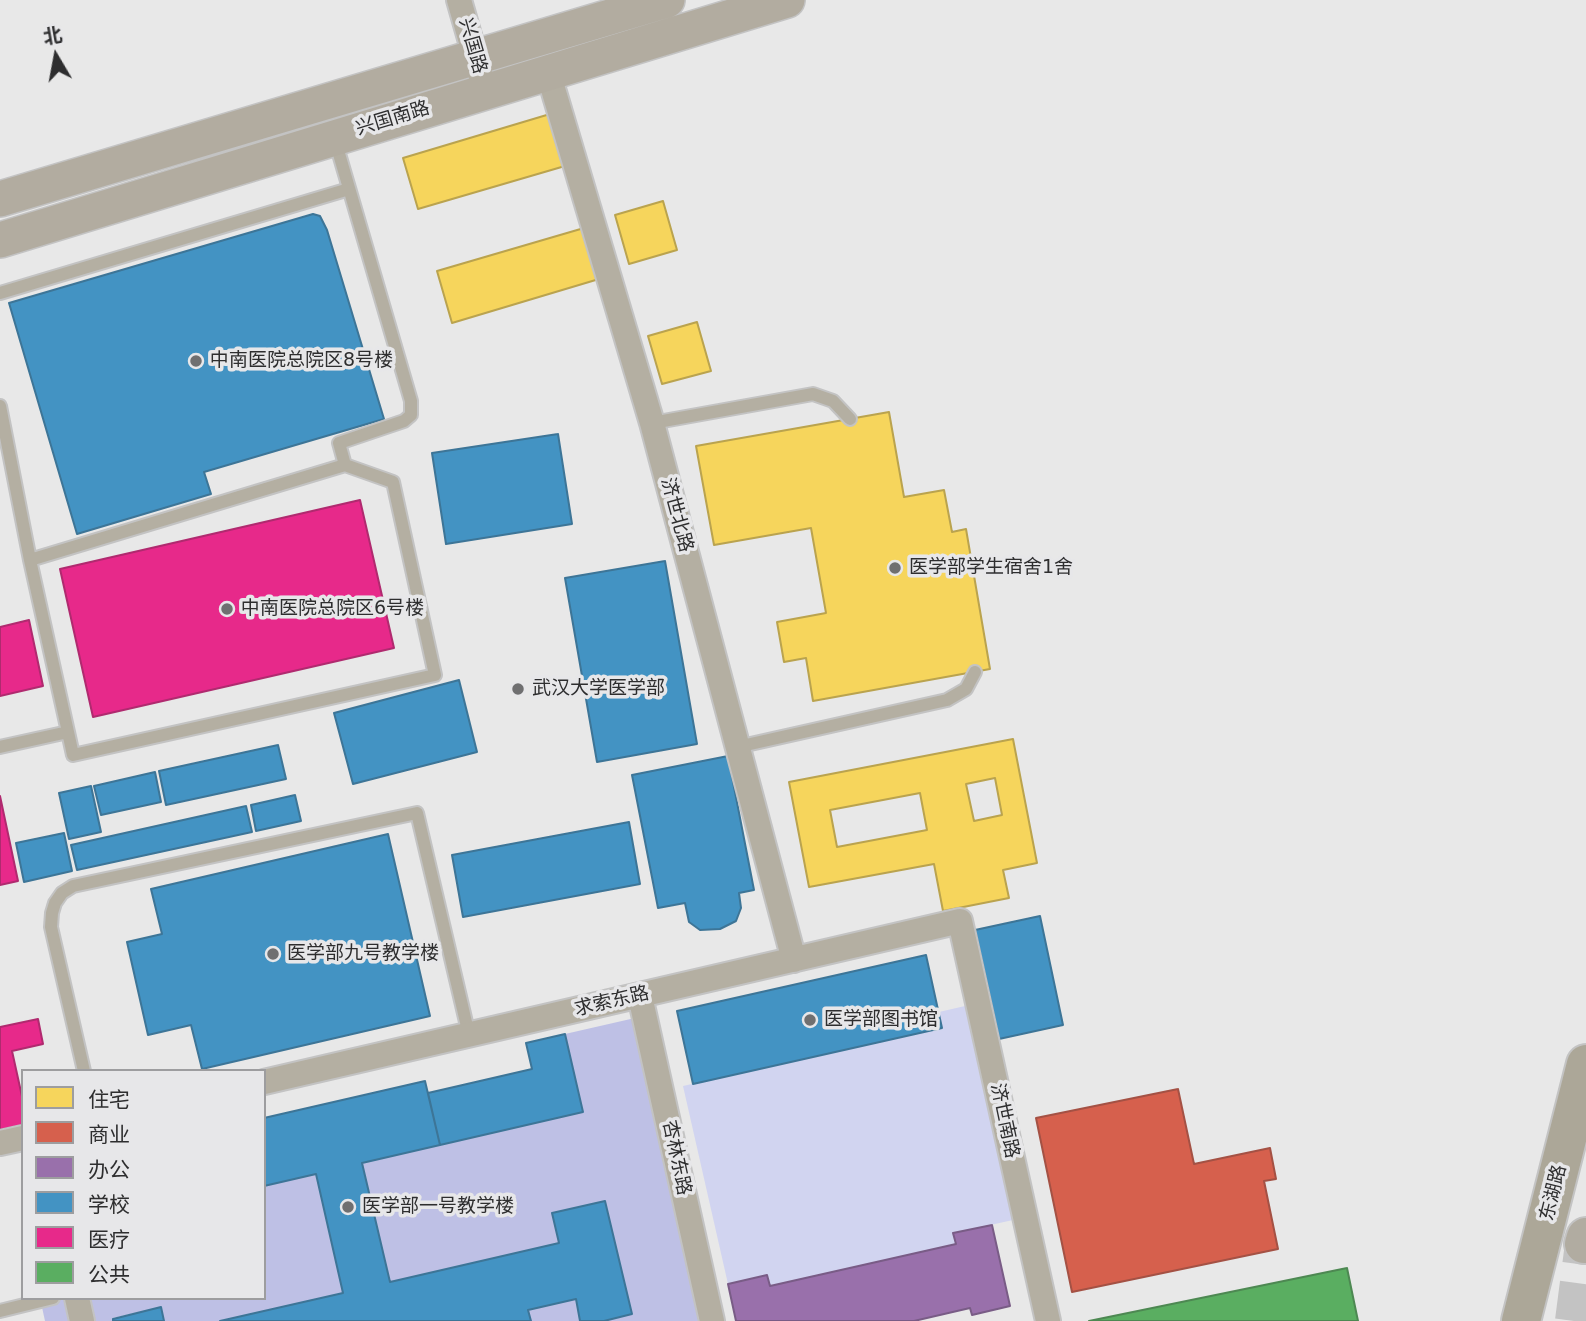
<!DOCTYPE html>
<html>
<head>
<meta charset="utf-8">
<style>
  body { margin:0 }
  #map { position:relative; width:1586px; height:1321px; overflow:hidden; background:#e8e8e8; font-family:"DejaVu Sans","Noto Sans SC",sans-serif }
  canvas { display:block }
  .legend { position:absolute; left:21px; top:1069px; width:245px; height:231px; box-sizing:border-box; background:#e7e7e9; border:2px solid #9d9d9f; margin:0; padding:9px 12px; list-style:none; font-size:21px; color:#2e2e2f }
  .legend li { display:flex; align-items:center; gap:14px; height:35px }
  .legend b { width:35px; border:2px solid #9d9d9f }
  .north { position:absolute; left:21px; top:21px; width:70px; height:70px; -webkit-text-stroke:5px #e7e7e9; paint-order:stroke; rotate:350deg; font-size:19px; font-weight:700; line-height:28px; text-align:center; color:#2e2e2f }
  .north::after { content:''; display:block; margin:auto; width:24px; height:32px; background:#2e2e2f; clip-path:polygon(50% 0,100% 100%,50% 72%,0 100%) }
</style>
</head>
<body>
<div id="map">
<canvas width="1586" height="1321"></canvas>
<ul class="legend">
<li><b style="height:19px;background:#f6d55c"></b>住宅</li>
<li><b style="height:19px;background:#d6604d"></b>商业</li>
<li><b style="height:19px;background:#9970ab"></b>办公</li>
<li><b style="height:19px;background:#4393c3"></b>学校</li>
<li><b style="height:19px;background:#e7298a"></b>医疗</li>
<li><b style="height:19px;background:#5aae61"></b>公共</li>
</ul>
<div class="north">北</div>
</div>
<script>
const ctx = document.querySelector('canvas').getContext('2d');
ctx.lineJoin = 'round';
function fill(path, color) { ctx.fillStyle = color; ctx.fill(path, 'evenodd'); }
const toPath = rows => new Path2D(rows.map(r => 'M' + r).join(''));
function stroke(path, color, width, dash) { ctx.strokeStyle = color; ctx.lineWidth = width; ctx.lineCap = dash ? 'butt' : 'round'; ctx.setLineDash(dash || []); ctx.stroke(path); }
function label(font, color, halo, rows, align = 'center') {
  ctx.font = font + ' "DejaVu Sans","Noto Sans SC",sans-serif'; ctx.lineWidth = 7; ctx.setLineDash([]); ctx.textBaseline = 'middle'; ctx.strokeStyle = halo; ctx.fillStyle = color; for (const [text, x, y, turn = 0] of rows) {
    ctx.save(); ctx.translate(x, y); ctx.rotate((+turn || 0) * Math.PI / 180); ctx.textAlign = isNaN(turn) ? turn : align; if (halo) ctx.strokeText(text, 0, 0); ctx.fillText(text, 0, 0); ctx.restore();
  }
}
fill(toPath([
  [965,1006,1013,1220,954,1233,956,1244,770,1286,767,1276,728,1284,683,1086,942,1028,939,1012]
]), '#d1d4f0');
fill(toPath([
  [635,1018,701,1321,604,1321,632,1314,605,1201,553,1213,559,1243,390,1282,362,1163,583,1112,565,1034],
  [316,1174,343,1293,220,1321,164,1321,161,1307,113,1318,113,1321,45,1321,40,1298,264,1298,264,1186],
  [576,1299,580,1321,531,1321,528,1310]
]), '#bec0e5');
const homes = toPath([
  [550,114,565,166,418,209,403,158,550,114],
  [663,201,677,250,629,264,615,215,663,201],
  [584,228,599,279,452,323,437,271,584,228],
  [697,322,711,371,662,384,648,336,697,322],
  [889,412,904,497,944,490,952,532,966,529,990,669,813,701,806,658,784,662,777,622,826,613,811,528,714,545,696,446,889,412],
  [1013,739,1037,863,1003,870,1009,898,943,911,934,864,809,887,789,782,1013,739],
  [995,778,1002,815,974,821,966,784,995,778],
  [920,793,927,830,837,847,830,810,920,793]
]);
fill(homes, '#f6d55c');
stroke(homes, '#baa34e', 2);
const shops = toPath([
  [1178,1089,1194,1164,1270,1148,1276,1179,1264,1181,1278,1249,1072,1292,1036,1118,1178,1089]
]);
fill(shops, '#d6604d');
stroke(shops, '#a45144', 2);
const offices = toPath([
  [992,1225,1010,1306,972,1315,970,1308,914,1321,736,1321,728,1284,767,1275,770,1286,956,1244,953,1233,992,1225]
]);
fill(offices, '#9970ab');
stroke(offices, '#795c86', 2);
const schools = toPath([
  [313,214,320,216,327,230,384,419,204,472,211,494,77,534,9,303,313,214],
  [558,434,572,524,446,544,432,453,558,434],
  [665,561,697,744,597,762,565,578,665,561],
  [459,680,477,752,353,784,334,713,459,680],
  [278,745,286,779,166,805,159,771,278,745],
  [728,756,754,890,739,893,741,908,736,921,720,929,700,930,689,922,685,903,658,908,632,775,728,756],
  [155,772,161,802,101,815,94,786,155,772],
  [91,786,101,832,69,839,59,793,91,786],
  [295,795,301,821,256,831,251,805,295,795],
  [246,806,252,832,77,870,71,845,246,806],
  [629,822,640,884,463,917,452,855,629,822],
  [64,833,72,871,24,882,16,843,64,833],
  [388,834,430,1016,202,1069,191,1025,148,1035,127,942,162,934,151,889,388,834],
  [1040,916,1063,1025,999,1039,975,930,1040,916],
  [926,955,942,1028,693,1084,677,1011,926,955],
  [565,1034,583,1112,440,1145,428,1093,532,1069,526,1043,565,1034],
  [425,1081,440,1145,362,1163,390,1282,559,1243,552,1213,605,1201,632,1314,604,1321,580,1321,576,1299,528,1310,531,1321,220,1321,343,1293,316,1174,264,1186,264,1118,425,1081],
  [161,1307,164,1321,113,1321,113,1319,161,1307]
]);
fill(schools, '#4393c3');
stroke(schools, '#3d7597', 2);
const health = toPath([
  [360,500,394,648,93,717,60,569,360,500],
  [29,620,43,686,0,696,0,627,29,620],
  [0,796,18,881,0,885,0,796],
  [38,1019,43,1044,12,1051,23,1101,23,1125,0,1130,0,1027,38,1019]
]);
fill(health, '#e7298a');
stroke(health, '#b02a6f', 2);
const public = toPath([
  [1347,1268,1358,1321,1089,1321,1347,1268]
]);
fill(public, '#5aae61');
stroke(public, '#4d8852', 2);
stroke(toPath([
  [1574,1321,1584,1244]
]), '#c3c3c3', 38, [38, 19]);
const lane = toPath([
  [0,293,349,189],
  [0,406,30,560,68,732,0,747],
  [652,423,813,394,833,401,850,419],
  [30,560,345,465,339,443,404,421,411,415,411,401,335,140],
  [68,732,73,755,435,675,393,482,345,465],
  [737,747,947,700,966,689,975,672],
  [84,1071,51,927,52,913,55,903,62,893,73,886,417,813,469,1035],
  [0,1311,53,1298]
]);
const street = toPath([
  [459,0,485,91],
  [548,72,652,423,794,960],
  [640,996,712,1321],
  [264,1082,960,921,1048,1321],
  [0,1143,23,1138],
  [77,1298,82,1321]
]);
const secondary = toPath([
  [0,199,667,0],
  [0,240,787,0]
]);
const primary = toPath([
  [1521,1321,1586,1064]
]);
const highway = toPath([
  [1584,1244,1586,1237]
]);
stroke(lane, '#c3c3c3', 16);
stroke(street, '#c3c3c3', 28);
stroke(secondary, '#c3c3c3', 38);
stroke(primary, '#c3c3c3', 42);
stroke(highway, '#c3c3c3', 42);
stroke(lane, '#b4afa2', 12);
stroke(street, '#b4afa2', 24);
stroke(secondary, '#b2aca0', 35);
stroke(primary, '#aca798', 38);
stroke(highway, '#b1aca1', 38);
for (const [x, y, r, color] of [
  [196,361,7,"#6f6f70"],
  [895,568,7,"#6f6f70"],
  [227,609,7,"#6f6f70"],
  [518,689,7,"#6f6f70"],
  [273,954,7,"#6f6f70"],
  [810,1020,7,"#6f6f70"],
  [348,1207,7,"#6f6f70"]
]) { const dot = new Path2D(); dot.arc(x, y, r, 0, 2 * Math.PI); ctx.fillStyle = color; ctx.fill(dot); stroke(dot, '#e7e7e9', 2.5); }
label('19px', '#2e2e2f', '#e7e7e9', [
  ["兴国路",472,46,74],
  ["兴国南路",393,119,-17],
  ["济世北路",676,515,75],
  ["求索东路",612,1002,-13],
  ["济世南路",1004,1121,78],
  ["杏林东路",676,1158,78],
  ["东湖路",1554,1193,-76]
]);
label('19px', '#2e2e2f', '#e7e7e9', [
  ["中南医院总院区8号楼",210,361],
  ["医学部学生宿舍1舍",909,568],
  ["中南医院总院区6号楼",241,609],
  ["武汉大学医学部",532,689],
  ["医学部九号教学楼",287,954],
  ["医学部图书馆",824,1020],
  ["医学部一号教学楼",362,1207]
], 'left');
</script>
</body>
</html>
